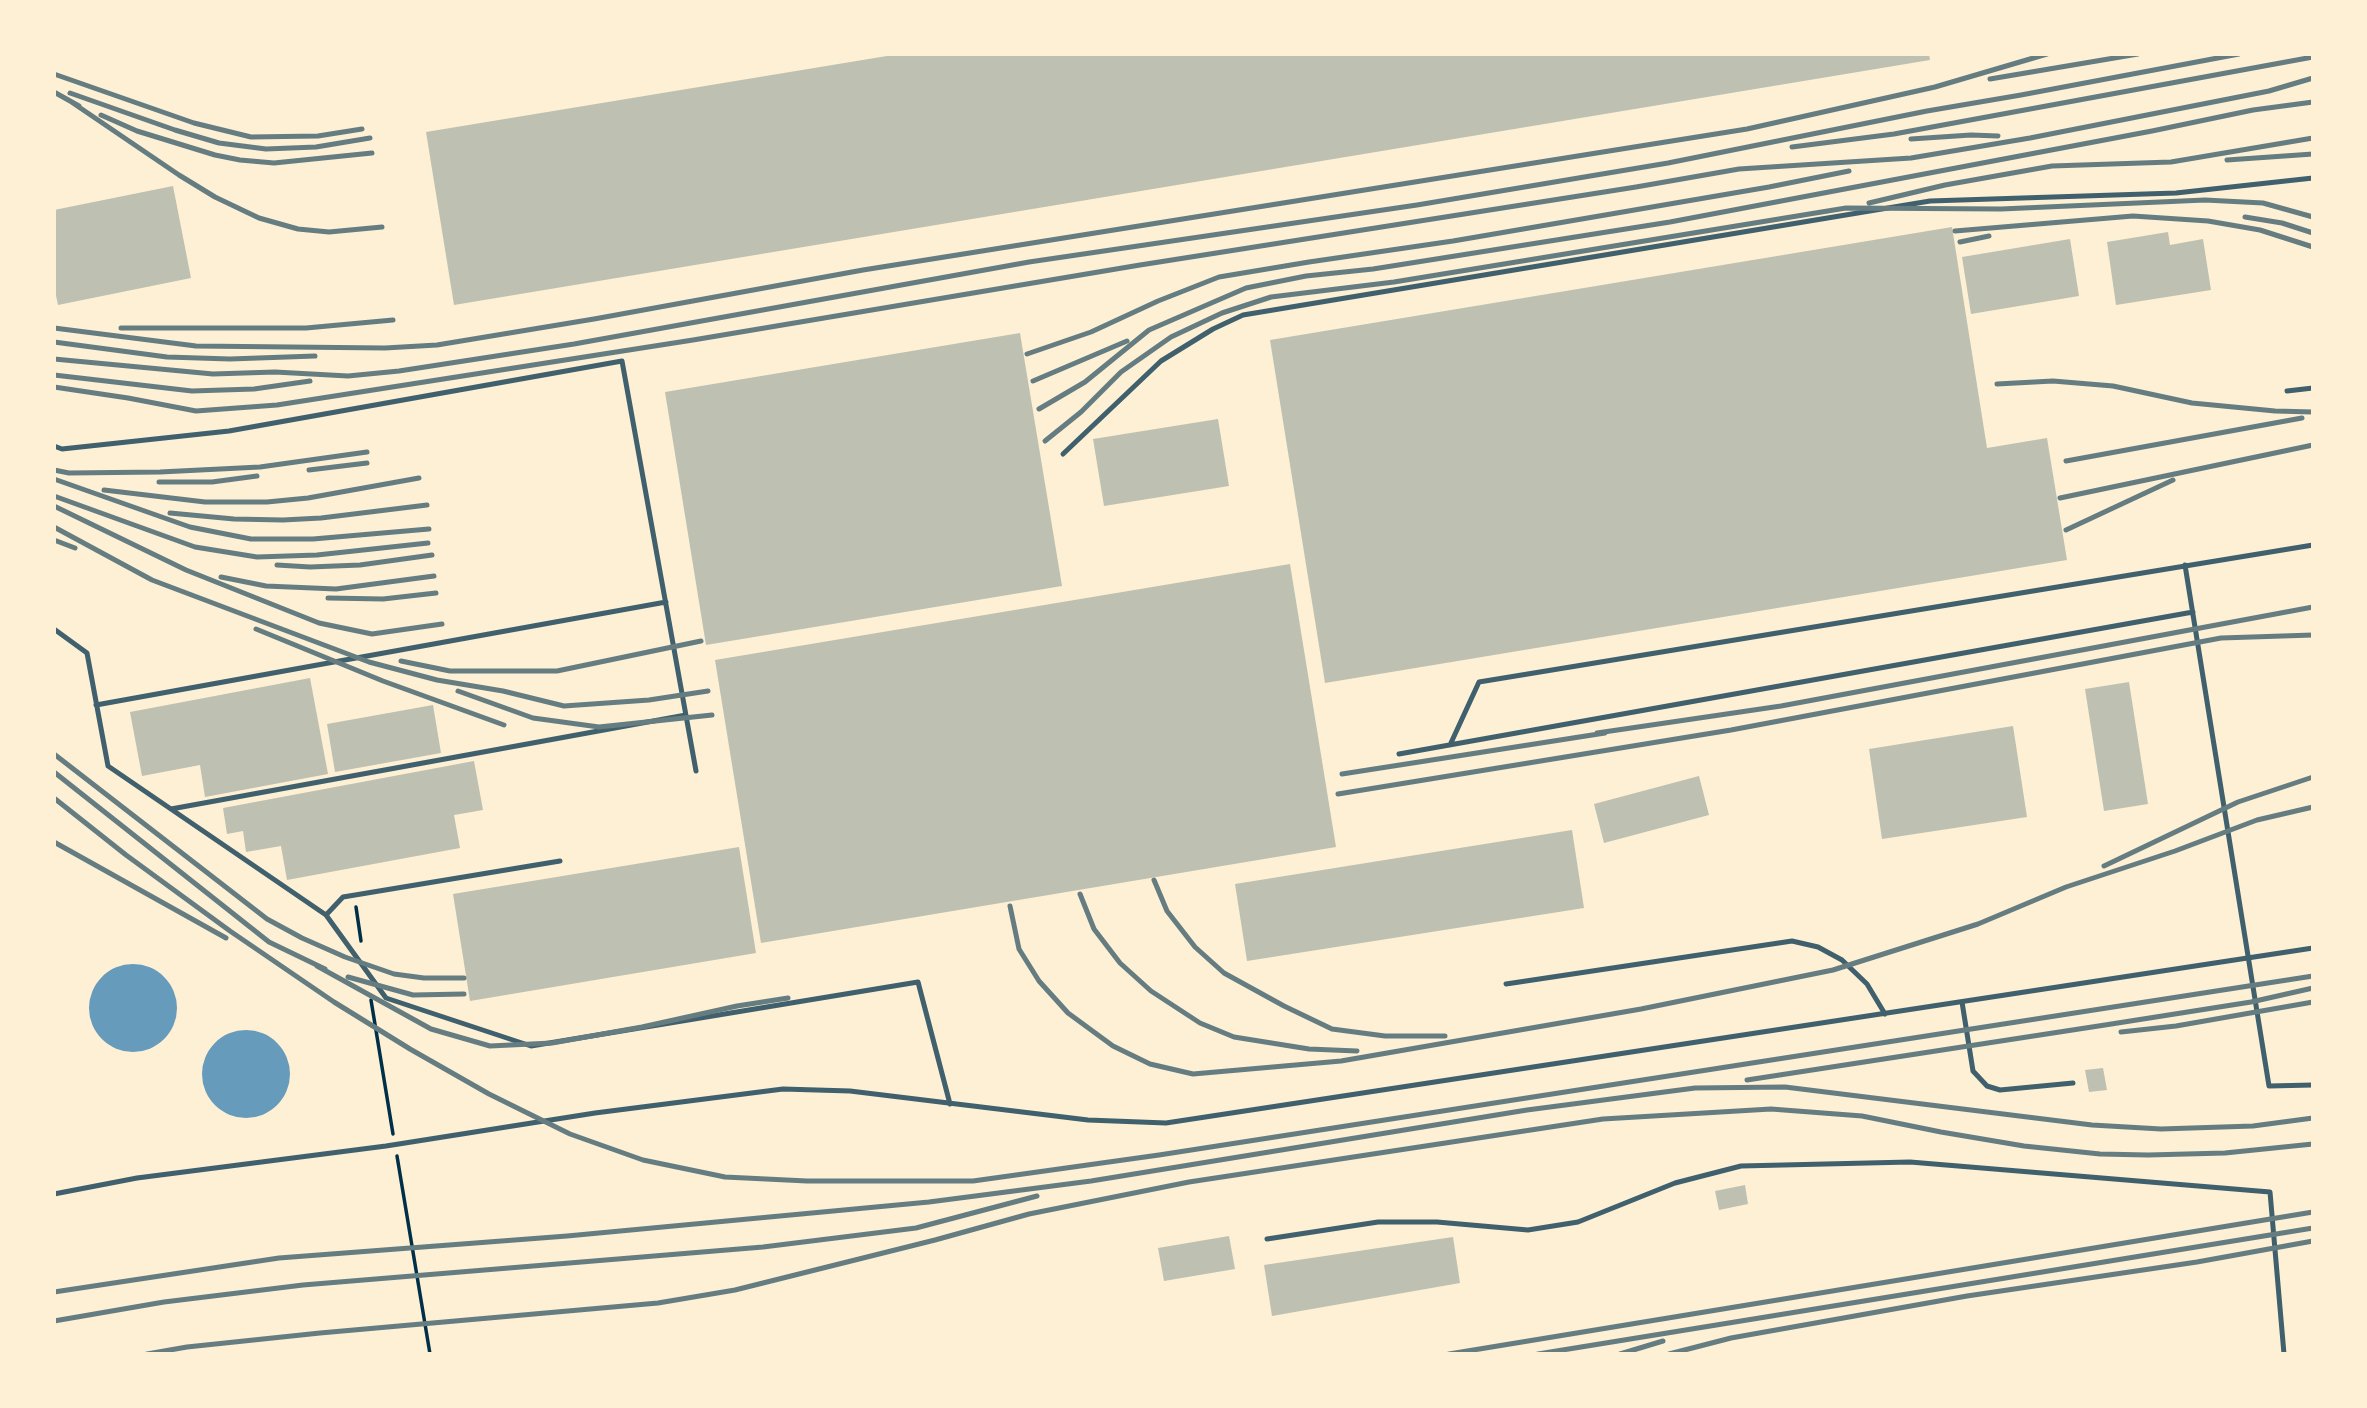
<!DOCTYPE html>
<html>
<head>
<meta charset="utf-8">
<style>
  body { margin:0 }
  #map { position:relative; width:2367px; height:1408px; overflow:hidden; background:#fdf0d5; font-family:Inter,sans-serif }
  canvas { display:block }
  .frame { position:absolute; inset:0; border:56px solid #fdf0d5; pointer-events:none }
</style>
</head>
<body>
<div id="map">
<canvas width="2367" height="1408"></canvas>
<div class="frame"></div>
</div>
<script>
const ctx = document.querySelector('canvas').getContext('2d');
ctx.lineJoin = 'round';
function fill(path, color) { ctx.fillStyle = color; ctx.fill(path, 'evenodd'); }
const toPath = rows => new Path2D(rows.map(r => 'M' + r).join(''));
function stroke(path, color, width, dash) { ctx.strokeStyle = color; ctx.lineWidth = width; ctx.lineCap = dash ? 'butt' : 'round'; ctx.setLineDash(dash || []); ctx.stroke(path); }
fill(toPath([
  '89 1008a44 44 0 1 1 88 0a44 44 0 1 1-88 0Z',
  '202 1074a44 44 0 1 1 88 0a44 44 0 1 1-88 0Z'
]), '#669bbc');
fill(toPath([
  [899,54,1929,54,1930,60,454,305,426,132],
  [173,186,191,278,58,305,54,286,54,210],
  [1952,227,1987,448,2047,438,2067,560,1325,683,1270,340],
  [2168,232,2170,245,2203,239,2211,290,2116,305,2107,242],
  [2070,239,2079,296,1971,314,1962,257],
  [1020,333,1062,586,706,645,665,392],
  [1218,419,1229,486,1104,506,1093,439],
  [1290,564,1336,847,761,943,715,660],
  [310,678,328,774,205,797,200,765,142,776,130,712],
  [2129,682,2148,804,2104,811,2085,689],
  [433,705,441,753,335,772,327,724],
  [2013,726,2027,817,1882,839,1869,749],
  [474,761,483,810,454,815,460,848,287,880,281,846,246,852,243,831,227,834,223,808],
  [1699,776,1709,815,1604,843,1594,804],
  [1572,830,1584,908,1247,961,1235,884],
  [739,847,756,953,470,1001,453,894],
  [2103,1068,2107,1090,2089,1092,2085,1070],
  [1745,1185,1748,1204,1719,1210,1715,1191],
  [1229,1236,1235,1269,1164,1281,1158,1248],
  [1453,1237,1460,1283,1272,1316,1264,1265]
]), '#bec0b2');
stroke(toPath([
  [356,907,361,941],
  [371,1000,393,1134],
  [397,1156,430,1354]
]), '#003049', 3.5);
stroke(toPath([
  [2287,391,2313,388],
  [54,446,62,449,229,431,622,361,696,771],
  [1063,454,1161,361,1213,329,1243,315,1930,201,2176,193,2313,178],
  [2185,565,2269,1086,2313,1085],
  [54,629,87,653,108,766,326,915,386,998,531,1046,918,982,950,1104],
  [96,705,666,602],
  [1450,745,1479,682,2313,545],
  [1399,754,2193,612],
  [171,809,686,715],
  [326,915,343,897,560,861],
  [1506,984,1792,941,1818,947,1842,960,1867,984,1885,1014],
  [1962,1002,1973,1071,1987,1086,2000,1090,2073,1083],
  [54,1194,137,1178,386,1146,595,1113,783,1089,850,1091,1088,1120,1166,1123,2313,948],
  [1267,1239,1378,1222,1437,1222,1528,1230,1578,1222,1675,1183,1741,1166,1910,1162,2270,1192,2284,1354]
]), '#3f606c', 5);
stroke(toPath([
  [54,74,194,123,251,137,318,136,362,129],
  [1990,79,2138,54],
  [54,92,79,106],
  [70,93,175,130,219,143,266,149,316,147,370,138],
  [70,101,179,175,215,197,259,218,298,229,329,232,382,227],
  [101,115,137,131,215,155,240,160,274,163,372,153],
  [1911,139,1971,135,1998,136],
  [1792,147,1894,134,2313,57],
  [2227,160,2313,154],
  [1869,203,1945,185,2052,166,2171,162,2313,138],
  [2245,217,2282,223,2313,233],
  [1955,231,2133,216,2208,221,2260,230,2313,247],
  [1960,242,1989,236],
  [54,328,196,346,385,348,437,345,594,319,863,270,1747,129,1935,87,2047,54],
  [121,328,306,328,393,320],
  [54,342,167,357,230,359,315,356],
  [1027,354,1091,332,1158,301,1219,277,1309,262,1453,241,1769,187,1849,171],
  [54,359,213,374,275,372,348,376,399,371,574,344,1029,262,1417,205,1668,163,1927,111,2021,95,2239,54],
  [54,375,192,391,254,389,310,381],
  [1033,381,1127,341],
  [1997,384,2053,381,2113,386,2192,403,2275,411,2313,412],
  [54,387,128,398,196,411,277,405,693,340,1140,265,1636,187,1739,169,1911,158,2030,138,2269,91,2313,78],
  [1039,409,1085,382,1149,330,1246,288,1306,276,1373,269,1670,222,2152,131,2253,110,2313,102],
  [1045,441,1081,412,1121,372,1171,337,1222,313,1271,297,1394,282,1846,208,2001,209,2205,200,2263,203,2313,217],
  [2066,461,2302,418],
  [54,470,69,473,160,472,260,467,367,452],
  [309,470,367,463],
  [54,479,190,527,251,539,313,539,429,529],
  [159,482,212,482,257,476],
  [104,490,205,502,267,502,308,498,419,478],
  [54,496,195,547,257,557,317,555,428,543],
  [2060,498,2313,445],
  [54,506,186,570,319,623,372,634,442,624],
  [170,513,234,519,283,520,321,518,427,505],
  [54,527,152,580,369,662,437,680,503,691,564,706,649,700,708,691],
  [2066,530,2173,480],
  [54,540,75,548],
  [277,565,310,567,360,565,432,555],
  [221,577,266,586,336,589,434,576],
  [328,598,383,599,436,593],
  [256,629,383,681,504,725],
  [401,661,450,671,557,671,701,641],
  [458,691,533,718,599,727,712,715],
  [1597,733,1781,706,2313,607],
  [54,754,267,919,302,938,345,957,394,974,424,978,464,978],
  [54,772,269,942,325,969],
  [1342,774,1605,733],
  [1338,794,1731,730,2221,638,2313,635],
  [54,798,126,855,230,931,334,1002,410,1049,489,1094,570,1134,643,1160,725,1177,807,1181,973,1181,1159,1155,2313,976],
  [54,842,226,938],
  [2104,866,2238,802,2313,777],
  [1154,880,1167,911,1195,947,1224,973,1284,1006,1332,1029,1385,1036,1445,1036],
  [1080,894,1094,929,1120,963,1151,991,1200,1023,1234,1037,1309,1049,1357,1051],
  [1010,906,1019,949,1039,981,1068,1013,1113,1046,1150,1064,1193,1074,1341,1061,1641,1009,1833,970,1978,924,2066,887,2175,851,2257,820,2313,807],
  [317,966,431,1029,490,1046,552,1043,642,1027,737,1006,788,998],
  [348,977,413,995,464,994],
  [2121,1032,2176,1026,2313,1002],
  [1747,1080,2105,1025,2251,1002,2313,988],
  [54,1292,279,1258,567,1236,929,1202,1091,1181,1527,1110,1695,1088,1785,1087,2092,1125,2161,1129,2253,1126,2313,1118],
  [54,1321,164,1302,303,1285,763,1247,916,1228,1037,1196],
  [147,1354,187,1347,320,1333,658,1303,735,1290,935,1240,1029,1214,1189,1182,1603,1119,1771,1109,1862,1116,1941,1132,2024,1146,2100,1154,2148,1155,2225,1153,2313,1144],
  [1449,1354,2313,1212],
  [1538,1354,2313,1228],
  [1620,1354,1663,1341],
  [1669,1354,1731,1338,1967,1296,2197,1262,2313,1241]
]), '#657d81', 5);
</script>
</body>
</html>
